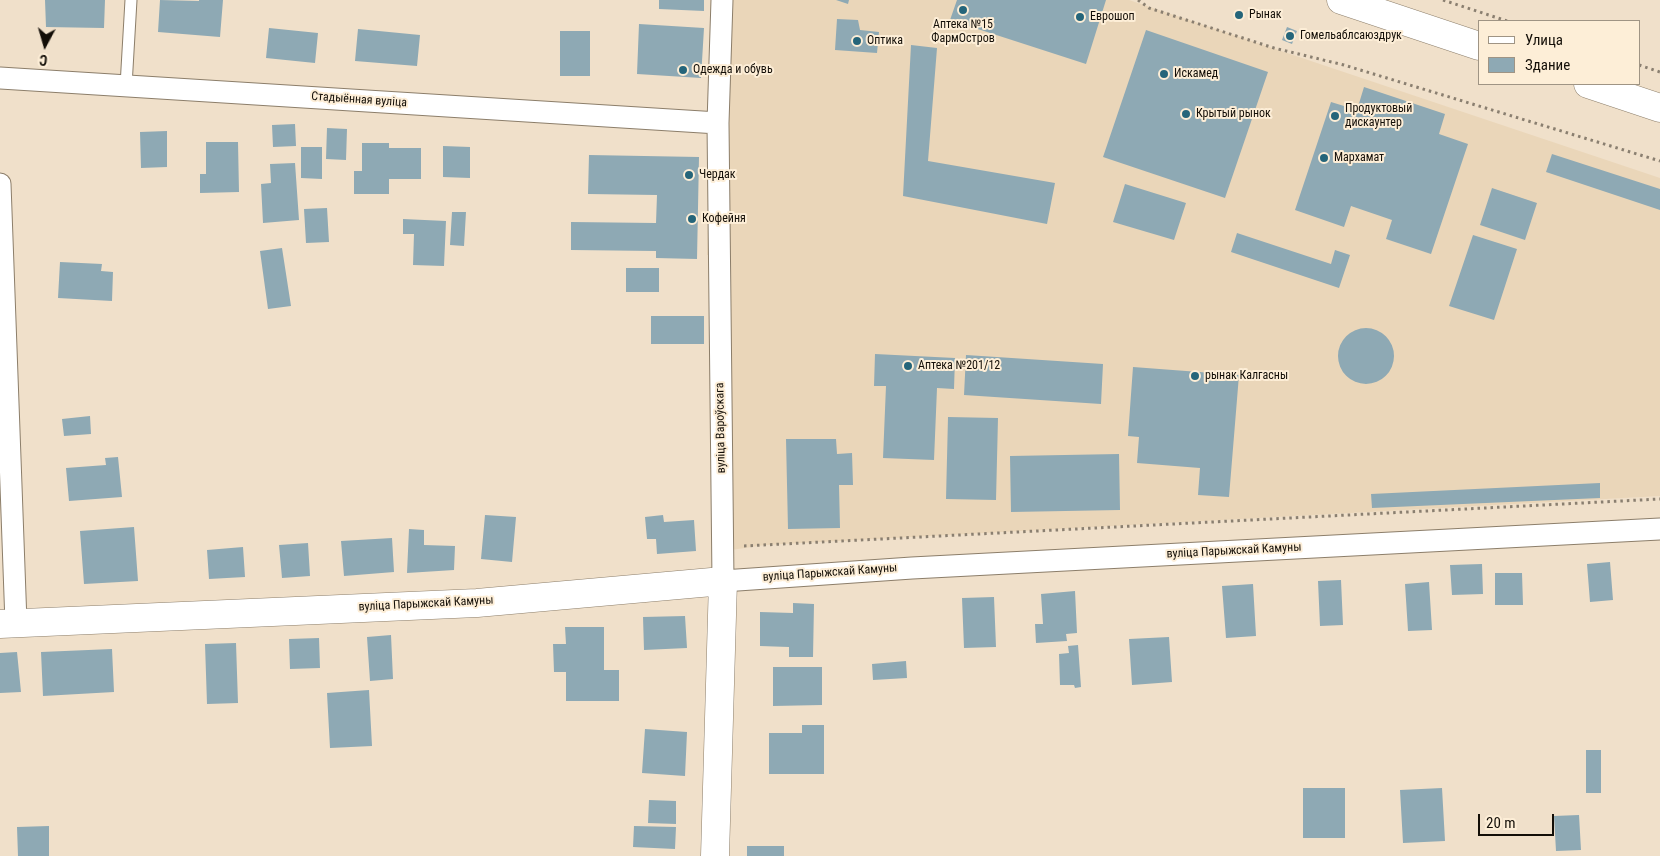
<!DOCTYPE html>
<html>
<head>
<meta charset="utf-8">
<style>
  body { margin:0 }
  #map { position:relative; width:1660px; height:856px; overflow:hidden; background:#f0e0ca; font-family:"Roboto Condensed",sans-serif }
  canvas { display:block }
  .legend { position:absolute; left:1478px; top:20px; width:162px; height:65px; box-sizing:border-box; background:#fdeed7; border:1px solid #9f9484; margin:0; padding:6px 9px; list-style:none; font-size:15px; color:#130e07 }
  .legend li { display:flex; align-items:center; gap:10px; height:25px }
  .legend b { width:25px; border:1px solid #9f9484 }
  .north { position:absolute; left:20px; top:20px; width:50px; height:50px; -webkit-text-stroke:4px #fdeed7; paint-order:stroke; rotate:186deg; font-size:14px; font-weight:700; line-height:20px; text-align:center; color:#130e07 }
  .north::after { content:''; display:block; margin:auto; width:18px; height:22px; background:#130e07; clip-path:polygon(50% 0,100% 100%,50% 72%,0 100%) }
  .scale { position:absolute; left:1478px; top:814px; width:76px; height:22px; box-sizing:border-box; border:2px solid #130e07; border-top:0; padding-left:6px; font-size:15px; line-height:18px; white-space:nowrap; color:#130e07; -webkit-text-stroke:4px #fdeed7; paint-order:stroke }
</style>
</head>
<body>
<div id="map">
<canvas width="1660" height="856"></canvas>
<ul class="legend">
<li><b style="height:6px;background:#fff"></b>Улица</li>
<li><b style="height:14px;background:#8ea9b4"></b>Здание</li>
</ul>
<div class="north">С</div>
<div class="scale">20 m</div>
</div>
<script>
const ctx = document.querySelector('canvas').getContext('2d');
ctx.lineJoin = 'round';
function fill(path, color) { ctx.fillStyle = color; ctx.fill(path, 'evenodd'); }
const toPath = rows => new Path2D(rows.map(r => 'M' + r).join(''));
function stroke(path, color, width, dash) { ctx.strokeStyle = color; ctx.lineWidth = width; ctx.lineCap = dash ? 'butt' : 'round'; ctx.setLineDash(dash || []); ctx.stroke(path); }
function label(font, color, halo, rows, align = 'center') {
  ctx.font = font + ' "Roboto Condensed",sans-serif'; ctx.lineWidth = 4; ctx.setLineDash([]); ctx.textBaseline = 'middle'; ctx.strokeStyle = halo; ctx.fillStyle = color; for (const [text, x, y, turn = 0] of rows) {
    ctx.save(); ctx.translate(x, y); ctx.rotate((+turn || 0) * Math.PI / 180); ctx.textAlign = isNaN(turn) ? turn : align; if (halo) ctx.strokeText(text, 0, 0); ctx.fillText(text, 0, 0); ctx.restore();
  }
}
fill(toPath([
  [714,0,1129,0,1660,178,1660,496,765,545,731,550,728,256,707,255]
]), '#ead6b9');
fill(toPath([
  [45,0,105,0,104,28,46,27],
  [160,0,199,1,199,0,223,0,220,37,158,32],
  [659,0,704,0,704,11,659,9],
  [836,0,849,0,848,4],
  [957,0,1106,0,1086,64,950,20],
  [837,19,858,20,860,30,879,32,877,53,835,50],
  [639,24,704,28,701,78,637,74],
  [1287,27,1297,31,1292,44,1282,40],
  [269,28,318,33,315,63,266,58],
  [358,29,420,35,417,66,355,61],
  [1146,30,1268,72,1225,198,1103,157],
  [560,31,590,31,590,76,560,76],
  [911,45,937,48,928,161,1055,183,1047,224,903,196],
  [1364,87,1445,114,1439,134,1468,144,1431,254,1386,239,1392,220,1351,206,1344,227,1295,210,1331,102,1357,110],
  [295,124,296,146,273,147,272,125],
  [327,128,347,129,346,160,326,159],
  [167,131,167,167,141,168,140,132],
  [206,142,238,142,239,192,200,193,200,174,206,174],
  [362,143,389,143,389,148,421,148,421,179,389,179,389,194,354,194,354,171,362,171],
  [443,146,470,147,470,178,443,177],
  [301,147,322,147,322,179,301,178],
  [1552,154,1660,189,1660,210,1546,172],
  [589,155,699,157,697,259,656,258,656,251,571,250,571,222,656,223,657,195,588,194],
  [295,163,299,220,263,223,261,184,271,183,270,164],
  [1125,184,1186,203,1174,240,1113,222],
  [1492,188,1537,203,1525,240,1480,225],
  [327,208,329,242,306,243,304,209],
  [452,212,466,212,464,246,450,245],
  [403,219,446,221,444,266,413,265,414,234,403,234],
  [1237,233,1331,264,1335,250,1350,255,1339,288,1231,252],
  [1473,235,1517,249,1494,320,1449,306],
  [282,248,291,306,268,309,260,251],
  [60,262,102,264,101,271,113,272,112,301,58,298],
  [626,268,659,268,659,292,626,292],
  [651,316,704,316,704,344,651,344],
  '1338 356a28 28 0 1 1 56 0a28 28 0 1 1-56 0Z',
  [875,354,955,358,954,389,937,388,934,460,883,458,886,386,874,386],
  [966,355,1103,364,1101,404,964,395],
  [1133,367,1239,375,1229,497,1198,495,1200,468,1137,463,1139,437,1128,436],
  [90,416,91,434,64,436,62,419],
  [948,417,998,418,996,500,946,499],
  [786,439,836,439,837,454,852,453,853,485,839,485,840,528,788,529],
  [1119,454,1120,510,1011,512,1010,456],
  [118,457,122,497,69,501,66,468,106,465,105,458],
  [1600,483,1600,498,1372,508,1371,494],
  [485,515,516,517,512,562,481,559],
  [663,515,664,522,694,520,696,551,657,554,656,539,647,539,645,517],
  [134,527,138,581,84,584,80,531],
  [409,529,424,530,424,545,455,546,454,570,407,573],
  [392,538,394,572,344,576,341,541],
  [308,543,310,576,282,578,279,545],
  [243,547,245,577,209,579,207,550],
  [1610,562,1613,600,1590,602,1587,564],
  [1482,564,1483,594,1452,595,1450,565],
  [1495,573,1522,573,1523,605,1495,605],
  [1341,580,1343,625,1320,626,1318,581],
  [1429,582,1432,630,1408,631,1405,584],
  [1253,584,1256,636,1226,638,1222,586],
  [1075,591,1077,633,1066,634,1067,641,1036,643,1035,624,1043,624,1041,594],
  [994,597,996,647,964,648,962,598],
  [793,603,814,604,813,657,789,657,789,647,760,646,760,612,793,613],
  [685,616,687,648,644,650,643,617],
  [565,627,604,627,604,670,619,670,619,701,566,701,566,672,554,672,553,644,566,644],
  [391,635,393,679,370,681,367,637],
  [1169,637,1172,682,1132,685,1129,639],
  [319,638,320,668,290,669,289,639],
  [236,643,238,703,207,704,205,644],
  [1078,645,1081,687,1075,688,1074,685,1060,685,1059,654,1069,653,1068,646],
  [112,649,114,692,43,696,41,652],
  [17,652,21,692,0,693,0,653],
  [906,661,907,678,873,680,872,664],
  [773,667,822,667,822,705,773,706],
  [369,690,372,746,330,748,327,693],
  [802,725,824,725,824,774,769,774,769,733,802,733],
  [645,729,687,732,685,776,642,773],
  [1586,750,1601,750,1601,793,1586,793],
  [1303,788,1345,788,1345,838,1303,838],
  [1442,788,1445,841,1403,843,1400,790],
  [649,800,676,801,676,824,648,823],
  [1579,815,1581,850,1556,851,1554,816],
  [49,826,49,856,18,856,17,827],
  [634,826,676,827,675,849,633,847],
  [747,846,784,846,784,856,747,856]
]), '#8ea9b4');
const lane = toPath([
  [126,86,131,0]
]);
const street = toPath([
  [722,0,718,123,723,581,912,568,1660,529],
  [0,78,718,123],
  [0,184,16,623]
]);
const secondary = toPath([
  [1341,0,1479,46],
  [1588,84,1660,108],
  [0,624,477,603,723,581,715,856]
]);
stroke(lane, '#8c7e6a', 13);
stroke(street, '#8c7e6a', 23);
stroke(secondary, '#8c7e6a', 29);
stroke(toPath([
  [1138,0,1149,8,1274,48,1344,65,1660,161],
  [1443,0,1507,21],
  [1639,65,1660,72],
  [744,546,1660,499]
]), '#8a7f70', 3, [2.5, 4]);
stroke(lane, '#fff', 11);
stroke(street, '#fff', 21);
stroke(secondary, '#fff', 28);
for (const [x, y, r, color] of [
  [963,10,5,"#25657a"],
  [1239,15,5,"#25657a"],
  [1080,17,5,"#25657a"],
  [1290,36,5,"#25657a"],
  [857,41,5,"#25657a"],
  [683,70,5,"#25657a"],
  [1164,74,5,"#25657a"],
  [1186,114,5,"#25657a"],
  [1335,116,5,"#25657a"],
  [1324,158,5,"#25657a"],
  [689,175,5,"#25657a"],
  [692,219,5,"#25657a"],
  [908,366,5,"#25657a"],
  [1195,376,5,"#25657a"]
]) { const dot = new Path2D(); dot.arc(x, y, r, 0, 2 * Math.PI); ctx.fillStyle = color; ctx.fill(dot); stroke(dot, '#fdeed7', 2); }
label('12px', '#130e07', '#fdeed7', [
  ["Рынак",1249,15],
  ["Еврошоп",1090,17],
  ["Аптека №15",963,25,"center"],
  ["ФармОстров",963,39,"center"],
  ["Гомельаблсаюздрук",1300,36],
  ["Оптика",867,41],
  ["Одежда и обувь",693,70],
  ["Искамед",1174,74],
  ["Продуктовый",1345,109],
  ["дискаунтер",1345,123],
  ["Крытый рынок",1196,114],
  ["Мархамат",1334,158],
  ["Чердак",699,175],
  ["Кофейня",702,219],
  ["Аптека №201/12",918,366],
  ["рынак Калгасны",1205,376]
], 'left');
label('12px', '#130e07', '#fdeed7', [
  ["Стадыённая вуліца",359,100,4],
  ["вуліца Вароўскага",721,428,-91],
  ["вуліца Парыжскай Камуны",1234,551,-3],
  ["вуліца Парыжскай Камуны",830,573,-4],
  ["вуліца Парыжскай Камуны",426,604,-3]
]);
</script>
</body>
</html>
